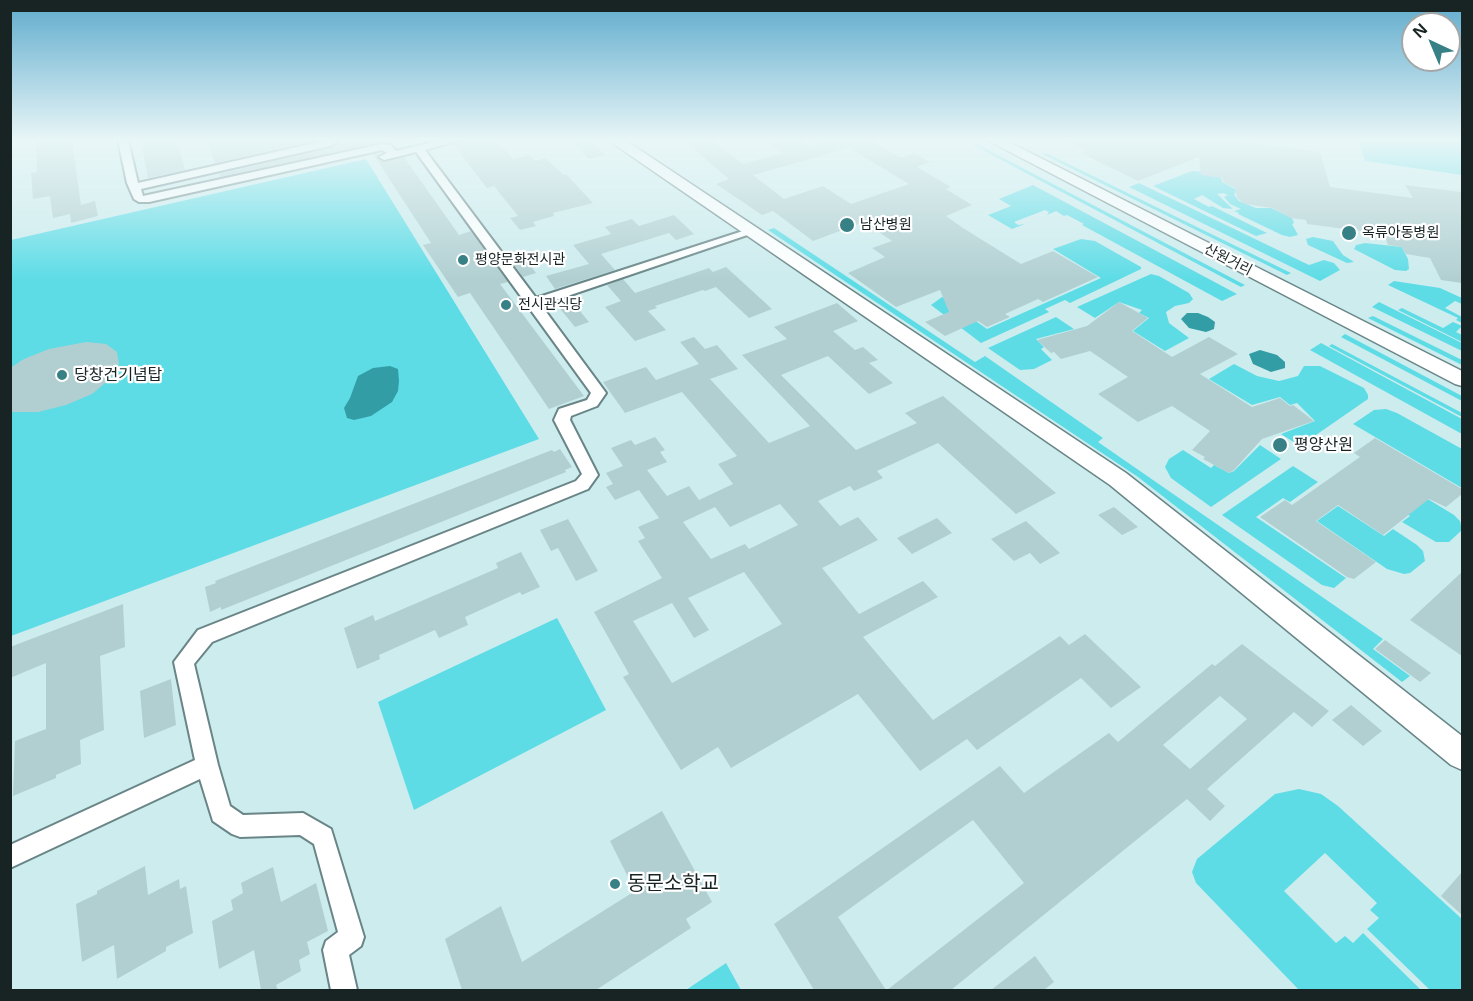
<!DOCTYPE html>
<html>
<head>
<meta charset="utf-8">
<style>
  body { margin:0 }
  #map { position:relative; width:1473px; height:1001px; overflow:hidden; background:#cdecee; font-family:"Noto Sans",sans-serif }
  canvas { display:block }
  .frame { position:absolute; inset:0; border:12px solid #182424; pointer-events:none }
  .north { position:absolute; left:1401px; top:12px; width:60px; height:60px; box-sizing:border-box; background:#fff; border:2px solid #a3a7a7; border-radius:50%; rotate:316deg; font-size:16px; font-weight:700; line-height:24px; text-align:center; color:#182424 }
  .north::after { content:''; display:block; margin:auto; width:21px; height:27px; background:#378085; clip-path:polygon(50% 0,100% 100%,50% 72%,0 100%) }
</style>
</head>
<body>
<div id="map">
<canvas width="1473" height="1001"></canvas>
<div class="frame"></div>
<div class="north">N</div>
</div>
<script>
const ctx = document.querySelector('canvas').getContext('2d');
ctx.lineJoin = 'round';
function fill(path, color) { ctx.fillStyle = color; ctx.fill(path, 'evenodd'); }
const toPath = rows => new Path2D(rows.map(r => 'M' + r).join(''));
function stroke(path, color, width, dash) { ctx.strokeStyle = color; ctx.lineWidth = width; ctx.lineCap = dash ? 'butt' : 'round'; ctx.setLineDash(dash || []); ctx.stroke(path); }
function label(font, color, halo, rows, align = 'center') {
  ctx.font = font + ' "Noto Sans","Noto Sans KR",sans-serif'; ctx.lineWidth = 4.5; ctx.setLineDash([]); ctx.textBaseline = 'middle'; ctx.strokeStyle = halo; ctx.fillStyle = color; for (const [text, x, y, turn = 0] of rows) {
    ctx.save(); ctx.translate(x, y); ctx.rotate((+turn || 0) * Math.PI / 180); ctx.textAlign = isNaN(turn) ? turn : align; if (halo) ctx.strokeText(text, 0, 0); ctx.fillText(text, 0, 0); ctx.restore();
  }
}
fill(toPath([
  [1358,140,1462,140,1462,175,1365,161],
  [977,144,1245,285,1241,287,973,145],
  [1046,153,1291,273,1287,275,1042,154],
  [366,159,539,439,11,636,11,240],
  [1192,171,1220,173,1222,182,1237,190,1234,195,1239,201,1256,208,1271,208,1292,218,1294,223,1292,224,1298,235,1290,237,1282,235,1238,214,1239,213,1234,211,1241,209,1230,204,1224,197,1228,195,1223,193,1217,194,1233,209,1223,208,1202,195,1194,199,1209,207,1212,206,1267,233,1256,236,1153,186],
  [1139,183,1309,265,1324,260,1334,263,1340,270,1320,281,1129,187],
  [1033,185,1237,294,1222,301,1082,225,1084,224,1067,215,1064,216,1056,211,1047,215,1049,212,1045,210,1014,222,1018,225,1025,224,1012,229,988,215,1011,206,999,199],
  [774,228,975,362,985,356,1103,438,1098,442,1383,639,1373,649,1410,676,1402,682,1138,477,768,230],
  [1313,237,1333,241,1343,255,1354,262,1347,263,1308,245,1306,239],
  [1081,239,1095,241,1141,267,1141,269,1070,303,1065,300,1045,309,1049,312,981,343,931,305,942,297,987,329,1101,278,1053,249],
  [1365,243,1402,247,1408,259,1409,269,1406,271,1395,270,1354,249,1356,245],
  [1151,274,1159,276,1189,293,1193,299,1189,303,1175,306,1166,312,1169,323,1189,338,1165,351,1133,331,1149,318,1139,313,1142,310,1119,302,1095,318,1077,307],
  [1394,281,1440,288,1462,298,1462,304,1455,301,1445,308,1462,317,1462,323,1456,320,1458,318,1388,285],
  [1379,302,1462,343,1462,351,1372,307],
  [1402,308,1443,328,1453,322,1462,326,1456,332,1462,335,1462,342,1398,310],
  [1373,316,1462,360,1462,365,1368,318],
  [1056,317,1074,329,1036,339,1044,347,1041,349,1052,360,1034,369,1020,370,988,348],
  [1345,334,1462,396,1462,401,1341,337],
  [1321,343,1462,419,1462,434,1310,350],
  [1332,344,1462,413,1462,417,1329,346],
  [1234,364,1257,376,1279,381,1298,376,1304,366,1320,366,1364,388,1368,395,1368,399,1300,446,1281,434,1315,421,1297,403,1290,405,1280,397,1252,405,1209,379],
  [1386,409,1397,413,1462,449,1462,488,1353,424,1374,410],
  [1260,445,1281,459,1211,507,1171,478,1165,467,1169,459,1183,450,1211,468,1214,465,1229,473,1234,471],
  [1293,466,1318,482,1290,502,1283,498,1256,517,1346,578,1334,588,1322,585,1222,515],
  [1385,473,1454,515,1460,521,1462,530,1449,542,1436,542,1402,522,1410,516,1364,488],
  [1338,506,1384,536,1393,529,1417,545,1423,551,1425,561,1410,573,1404,574,1387,569,1317,521],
  [557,618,606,710,414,810,378,702],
  [1299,789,1321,794,1338,806,1462,919,1462,990,1430,990,1367,929,1379,918,1370,910,1377,903,1325,853,1284,891,1336,943,1345,936,1353,943,1363,933,1421,990,1299,990,1196,883,1192,872,1197,859,1275,794],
  [726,963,741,990,686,990]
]), '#5ddce6');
fill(toPath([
  [1187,313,1198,313,1208,317,1215,322,1214,329,1206,332,1189,328,1181,319],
  [1260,350,1277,355,1285,362,1285,368,1271,372,1253,364,1249,354],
  [390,366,398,369,399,381,398,391,392,402,371,416,354,420,347,418,344,408,350,398,358,376,373,368]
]), '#339da5');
fill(toPath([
  [36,140,72,140,81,205,95,201,98,216,71,223,70,214,53,218,50,196,33,199,31,173,37,172],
  [143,140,177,140,185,170,148,178,142,147,144,147],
  [206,140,317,140,215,163],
  [342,140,375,140,376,143,220,177,219,174,330,148],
  [462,140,496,140,513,159,529,155,536,161,545,158,564,175,566,174,593,203,553,213,554,216,533,222,536,226,520,230,510,218,518,216,494,186,487,188,453,144],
  [570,140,589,140,605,155,589,159],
  [683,140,712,140,743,164,783,153,765,140,800,140,809,146,828,140,870,140,901,158,914,153,930,162,917,167,951,187,946,189,972,205,946,216,963,228,1021,264,1053,251,1098,277,1043,302,1038,299,1005,314,1010,317,987,327,978,321,945,336,925,322,949,312,940,290,896,307,848,273,885,257,872,248,892,241,864,222,813,241,773,211,762,215,716,184,729,179],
  [849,148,909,184,851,204,823,186,784,199,753,175],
  [1063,140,1236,140,1320,152,1330,187,1413,198,1405,185,1462,192,1462,283,1441,280,1430,258,1406,254,1402,247,1388,245,1384,234,1307,224,1306,220,1291,218,1272,208,1245,204,1237,198,1235,188,1223,182,1222,178,1201,175,1199,157,1138,181,1081,153,1086,151],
  [382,153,377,158,383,162,404,157,459,235,471,231,508,282,500,284,584,396,549,409,470,293,458,297,423,245,431,243,373,154],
  [674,215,694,234,676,240,669,233,601,254,615,270,555,289,546,276,589,264,573,245,611,234,605,227,632,219,639,226],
  [521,253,536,273,523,277,508,257],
  [726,267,772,309,749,318,716,287,705,291,703,290,655,306,657,308,648,311,666,330,635,341,605,307,621,301,607,285,623,279,635,293,709,268,713,272],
  [571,300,589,322,575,327,557,305],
  [1119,302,1148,318,1132,331,1172,357,1209,337,1238,354,1200,374,1252,407,1280,398,1290,406,1293,405,1314,421,1262,439,1234,470,1229,473,1203,459,1205,457,1192,450,1210,431,1172,406,1138,422,1098,394,1128,377,1090,351,1061,359,1054,352,1051,353,1037,340,1087,326],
  [837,303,858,321,833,331,855,350,863,347,878,360,869,363,893,383,869,394,828,356,781,375,856,450,917,423,905,413,943,396,1056,493,1016,514,938,443,877,471,883,478,854,491,850,486,818,501,840,526,858,517,878,540,822,568,859,614,923,581,938,597,863,637,933,720,1060,636,1069,645,1085,634,1141,687,1111,708,1081,678,977,750,967,739,920,771,858,694,731,768,718,747,681,770,623,677,629,674,594,612,662,578,638,541,645,538,638,527,659,518,639,490,615,500,606,487,613,484,606,473,623,466,611,448,631,440,635,445,655,437,665,450,660,452,667,462,647,470,667,496,689,486,699,500,733,484,718,464,737,456,682,392,625,413,603,382,646,367,656,380,699,364,680,342,694,337,705,349,717,345,738,369,710,379,769,443,810,426,742,355,787,339,774,327],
  [780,504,798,525,749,549,745,544,711,559,683,522,715,507,730,527],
  [744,572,782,624,672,683,633,621,672,603,694,638,709,630,688,598],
  [86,342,106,344,117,352,119,364,110,379,92,394,66,405,38,412,10,412,10,368,24,359,49,349],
  [1375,438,1462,489,1462,494,1446,507,1429,499,1383,535,1338,505,1316,521,1376,562,1354,579,1347,577,1260,517,1285,500,1292,505,1360,457,1354,453],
  [560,449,572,467,565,470,566,472,221,610,221,607,210,612,205,587,216,583,215,581,552,450,554,452],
  [1114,507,1138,527,1122,535,1098,515],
  [937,518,952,533,912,554,897,538],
  [568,519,598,571,576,581,558,548,551,551,540,530],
  [1026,521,1060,553,1040,564,1030,553,1014,561,991,539],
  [521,552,540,587,522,595,520,592,465,617,468,625,439,638,435,630,379,655,380,659,357,669,344,628,373,615,375,621,498,568,496,563],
  [1462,572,1462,656,1410,620],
  [123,604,125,647,100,656,104,730,80,740,81,764,56,775,56,778,13,796,15,741,46,729,46,663,10,678,10,647],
  [1385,640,1431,673,1420,682,1375,649],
  [1242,644,1329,711,1312,727,1294,712,1207,789,1225,806,1210,821,1187,799,951,990,887,990,1024,883,973,820,838,917,886,990,814,990,774,924,1000,766,1024,793,1109,733,1118,742,1212,664,1215,666],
  [1220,696,1247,719,1190,769,1163,745],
  [171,679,176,725,144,738,140,691],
  [1351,705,1382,731,1363,746,1332,720],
  [662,811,712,902,686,919,691,928,596,990,462,990,445,939,501,906,522,962,635,891,610,841],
  [145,866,148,895,179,879,180,889,186,886,193,933,166,947,166,951,117,979,114,945,82,962,76,904,97,894,97,891],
  [273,867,281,902,316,883,328,931,307,942,310,954,299,960,301,971,276,985,278,990,261,990,254,950,219,969,212,921,233,910,231,900,243,893,241,883],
  [1462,872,1462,915,1441,896],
  [1035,956,1054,982,1044,990,991,990]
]), '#b1cfd1');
const street = toPath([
  [118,140,128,140,138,183,328,140,340,140,330,146,141,189,143,196,382,144,391,145,396,151,442,140,460,140,425,150,536,298,746,230,750,229,756,232,541,305,606,393,597,406,571,416,570,420,598,475,588,489,212,642,194,664,218,765,230,806,243,815,303,813,331,829,364,937,361,946,349,955,357,990,331,990,323,950,326,941,338,932,314,844,300,835,240,837,232,834,213,821,200,779,10,868,10,845,195,760,174,662,198,630,576,481,582,474,554,420,559,409,587,400,591,393,416,152,384,160,379,157,387,153,382,150,149,202,139,202,134,199,127,183,118,140]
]);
const secondary = toPath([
  [608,140,625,140,1126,473,1462,736,1462,770,1451,765,1110,485,608,140],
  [987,140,1005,140,1462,371,1462,386,1455,384,987,140]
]);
stroke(street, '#698587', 4);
stroke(secondary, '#698587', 3);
fill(street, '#fff');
fill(secondary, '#fff');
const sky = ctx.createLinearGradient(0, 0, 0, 280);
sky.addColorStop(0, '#5fabcd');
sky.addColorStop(0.5, '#e8f6f7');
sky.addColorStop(1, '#e8f6f700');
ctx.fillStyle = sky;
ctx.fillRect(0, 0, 1473, 280);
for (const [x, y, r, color] of [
  [847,225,8,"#378085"],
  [1349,233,8,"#378085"],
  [463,260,6,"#378085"],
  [506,305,6,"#378085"],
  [62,375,6,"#378085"],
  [1280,445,8,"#378085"],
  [615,884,6,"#378085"]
]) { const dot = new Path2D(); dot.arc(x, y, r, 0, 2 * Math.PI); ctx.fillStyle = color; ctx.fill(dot); stroke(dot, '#fff', 2); }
label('14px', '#182424', '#fff', [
  ["남산병원",860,225],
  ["옥류아동병원",1362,233],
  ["평양문화전시관",475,260],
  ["전시관식당",518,305]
], 'left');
label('14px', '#182424', '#fff', [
  ["산원거리",1228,260,27]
]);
label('16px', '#182424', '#fff', [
  ["당창건기념탑",74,375],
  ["평양산원",1294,445]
], 'left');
label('20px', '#182424', '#fff', [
  ["동문소학교",627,884]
], 'left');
</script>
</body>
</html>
